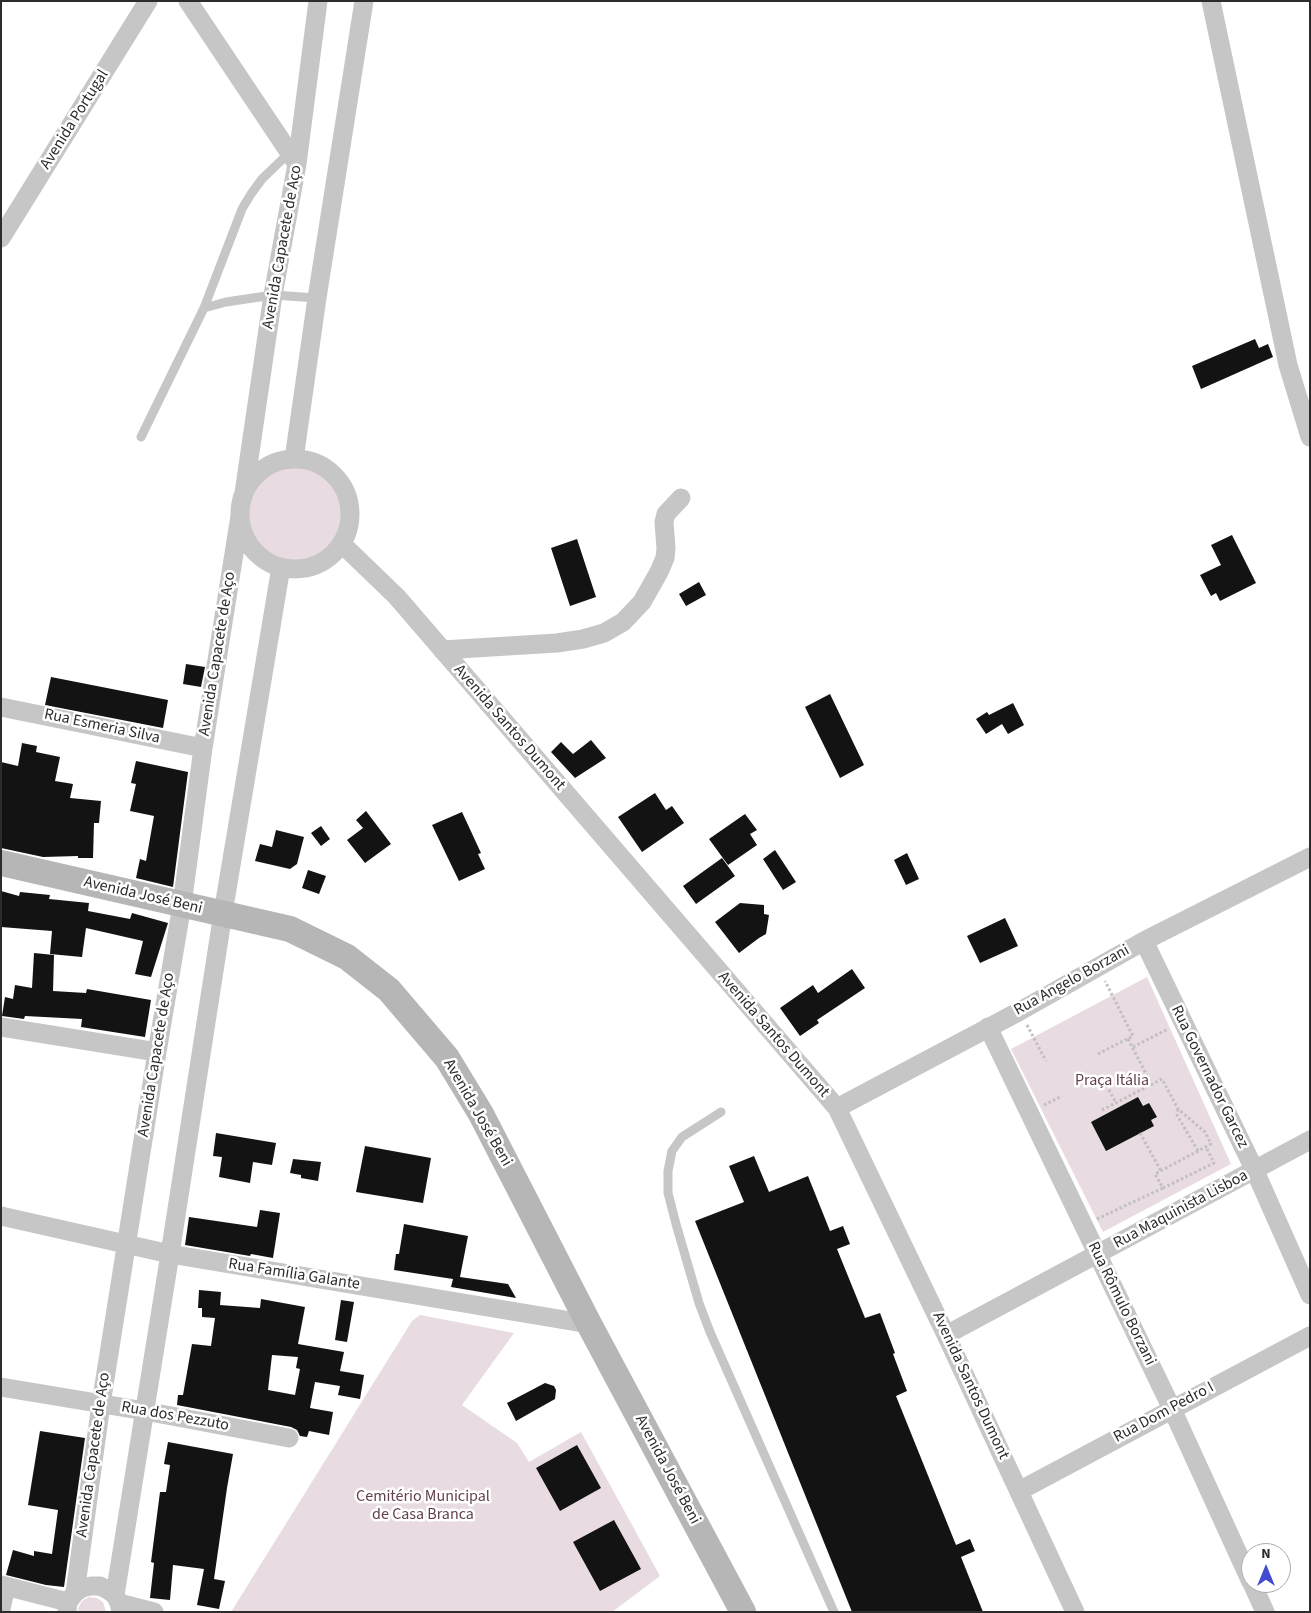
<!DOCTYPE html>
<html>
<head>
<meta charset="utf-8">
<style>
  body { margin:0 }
  #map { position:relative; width:1311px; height:1613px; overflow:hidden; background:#fff; font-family:"Source Sans 3",sans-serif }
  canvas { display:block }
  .frame { position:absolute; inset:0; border:2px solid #2c2c2c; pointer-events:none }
  .north { position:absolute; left:1241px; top:1543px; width:50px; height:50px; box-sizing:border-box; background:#fff; border:1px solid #ababab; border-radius:50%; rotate:0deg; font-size:14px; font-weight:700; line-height:20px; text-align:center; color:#2c2c2c }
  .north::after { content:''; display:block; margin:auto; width:18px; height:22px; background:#434bce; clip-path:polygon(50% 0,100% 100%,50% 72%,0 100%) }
</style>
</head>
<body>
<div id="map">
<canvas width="1311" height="1613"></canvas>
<div class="frame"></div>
<div class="north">N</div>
</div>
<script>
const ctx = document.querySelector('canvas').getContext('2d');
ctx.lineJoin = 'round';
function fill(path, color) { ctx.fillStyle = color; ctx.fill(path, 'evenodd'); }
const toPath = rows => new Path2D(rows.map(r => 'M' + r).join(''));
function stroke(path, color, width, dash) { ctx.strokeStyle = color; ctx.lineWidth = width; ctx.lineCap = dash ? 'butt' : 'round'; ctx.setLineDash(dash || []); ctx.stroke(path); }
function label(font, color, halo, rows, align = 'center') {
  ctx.font = font + ' "Source Sans 3",sans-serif'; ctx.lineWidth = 5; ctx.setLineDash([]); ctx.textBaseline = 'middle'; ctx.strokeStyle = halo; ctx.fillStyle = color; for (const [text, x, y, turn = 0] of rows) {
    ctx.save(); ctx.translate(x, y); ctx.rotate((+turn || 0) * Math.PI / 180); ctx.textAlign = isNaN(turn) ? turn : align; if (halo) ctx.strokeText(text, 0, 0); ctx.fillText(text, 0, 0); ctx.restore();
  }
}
fill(toPath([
  '248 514a48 48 0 1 1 96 0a48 48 0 1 1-96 0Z',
  [1147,977,1231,1164,1103,1232,1011,1049],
  [420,1315,514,1333,462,1405,517,1443,529,1462,581,1432,660,1576,612,1612,231,1612,412,1321],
  [89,1597,97,1598,103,1602,106,1612,79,1612,78,1608,82,1601]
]), '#e8dbe2');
fill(toPath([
  [1255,339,1259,348,1268,344,1273,357,1201,389,1192,366],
  [1232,535,1256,583,1220,601,1216,593,1211,596,1200,575,1221,565,1211,545],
  [577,539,596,597,570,606,551,548],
  [699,582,706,595,686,606,679,594],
  [186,664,205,667,201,687,183,684],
  [51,677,168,700,163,728,45,705],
  [830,694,864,765,840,778,805,707],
  [1013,703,1024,725,1008,734,1002,724,986,734,976,719,987,712,989,715],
  [591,740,606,758,575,778,551,752,561,742,573,754],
  [22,743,37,746,36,752,60,757,55,781,73,784,70,798,101,801,99,823,94,823,93,858,78,858,78,856,43,857,1,848,1,762,18,766],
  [136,761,188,772,173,887,136,878,140,859,146,861,154,816,130,811,136,784,131,783],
  [655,793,666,810,672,806,684,823,642,852,618,817],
  [366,811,391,844,365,863,347,840,363,828,356,820],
  [462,812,481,853,478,854,485,869,459,881,432,825],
  [745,814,757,830,750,834,757,845,728,865,709,839],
  [321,826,330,839,321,846,311,833],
  [276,830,304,837,297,864,290,869,255,861,260,844,272,847],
  [775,850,796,882,783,890,763,859],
  [907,853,919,879,906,885,894,860],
  [722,858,735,876,696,904,683,886],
  [308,870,326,876,319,894,302,888],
  [1,891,19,896,20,892,50,895,49,899,89,903,88,911,130,919,132,913,168,923,151,977,135,974,143,941,86,928,82,957,50,954,52,931,1,927],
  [740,903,764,905,764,914,769,915,766,934,759,938,739,953,715,922],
  [1005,918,1018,946,980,963,967,936],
  [34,953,54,955,53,991,86,993,87,989,151,1000,145,1037,81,1027,82,1019,25,1016,24,1019,2,1016,5,997,13,999,15,985,32,988],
  [852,969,865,988,817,1020,819,1023,800,1036,780,1008,813,985,818,993],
  [1138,1097,1143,1106,1149,1103,1157,1117,1151,1120,1154,1126,1106,1151,1091,1122],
  [216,1133,276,1143,272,1165,253,1162,250,1183,219,1177,222,1157,213,1156],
  [365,1146,431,1158,423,1203,356,1192],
  [754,1156,769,1192,808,1176,830,1231,843,1226,850,1244,837,1249,865,1318,880,1313,895,1353,893,1354,907,1391,896,1396,956,1545,970,1539,975,1551,961,1557,983,1612,852,1612,695,1221,744,1202,729,1166],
  [293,1159,321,1162,318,1181,301,1178,301,1175,290,1173],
  [260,1210,280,1213,273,1258,251,1254,250,1256,185,1245,189,1217,257,1227],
  [404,1224,468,1236,460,1277,508,1284,516,1298,451,1287,453,1279,394,1270,396,1254,399,1254],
  [199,1290,221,1292,220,1305,260,1308,261,1299,305,1307,298,1344,344,1352,340,1371,364,1375,360,1399,338,1395,340,1386,315,1382,310,1408,333,1412,329,1435,309,1431,307,1437,300,1436,297,1430,291,1427,177,1405,178,1395,183,1395,192,1344,211,1346,215,1318,202,1317,202,1308,198,1308],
  [272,1355,298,1357,296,1368,300,1369,295,1395,268,1390],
  [341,1300,354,1302,347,1342,335,1340],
  [545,1383,554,1386,556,1390,555,1399,516,1421,507,1403],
  [40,1431,85,1438,64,1587,46,1585,6,1575,13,1550,34,1556,34,1551,52,1554,58,1510,28,1505],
  [168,1442,233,1454,227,1488,214,1579,225,1581,219,1609,197,1605,204,1569,173,1565,170,1600,150,1598,154,1563,151,1562,160,1492,166,1492,170,1465,164,1464],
  [577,1445,601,1488,560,1511,536,1468],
  [614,1520,641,1569,600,1591,573,1542]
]), '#131313');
stroke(toPath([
  [1027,1025,1046,1061],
  [1128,1039,1152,1085],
  [1133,1047,1168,1029],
  [1098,1054,1133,1036,1105,981],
  [1104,1081,1116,1103],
  [1044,1105,1062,1096],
  [1178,1109,1177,1115,1198,1151],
  [1102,1110,1162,1079,1178,1109,1205,1132,1211,1144,1155,1174,1163,1188,1214,1163,1206,1147],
  [1140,1133,1161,1171],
  [1097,1219,1163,1188]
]), '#c0c0c0', 3, [2.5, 2.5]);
stroke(toPath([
  [204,308,226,302,273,295,317,298],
  [141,437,204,308,242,209,251,194,262,179,290,152],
  [721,1112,682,1137,672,1151,668,1171,668,1193,676,1224,699,1303,710,1332,834,1612]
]), '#c6c6c6', 9);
stroke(toPath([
  [188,1,297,164],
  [1211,1,1288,365,1310,437],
  [1,238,148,1],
  [294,459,317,298,364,1],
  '240 514a55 55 0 1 1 110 0a55 55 0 1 1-110 0Z',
  [244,493,273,295,297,164,318,1],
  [342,544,397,597,837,1108,946,1335,1075,1612],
  [442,650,557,643,583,639,604,633,623,622,642,602,659,572,665,558,666,548,664,522,666,514,681,498],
  [1,707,203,748],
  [1144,941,1255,1171,1310,1295],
  [1,1027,157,1052],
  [988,1027,1172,1409,1251,1582],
  [837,1108,1020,1011,1144,941,1310,857],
  [1,1216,170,1254,589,1324],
  [946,1335,1310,1140],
  [1,1387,145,1411,289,1438],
  [1019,1491,1310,1336],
  [1252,1583,1265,1612],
  [1,1585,68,1602],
  [75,1593,101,1404,157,1052,182,905,203,748,240,516],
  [115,1595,170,1254,223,913,281,567],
  [119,1603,154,1612],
  [1,1609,6,1586],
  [67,1612,68,1602,75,1593,82,1588,91,1586,100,1586,108,1590,115,1595,119,1603,121,1612]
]), '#c6c6c6', 19);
stroke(toPath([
  [1,863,290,929,347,957,389,990,447,1058,481,1114,589,1324,743,1612]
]), '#b6b6b6', 26);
label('16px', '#2c2c2c', '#fff', [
  ["Avenida Portugal",75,120,-58],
  ["Avenida Capacete de Aço",283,247,-80],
  ["Avenida Capacete de Aço",218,654,-81],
  ["Rua Esmeria Silva",102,727,12],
  ["Avenida Santos Dumont",509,728,49],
  ["Avenida José Beni",143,896,13],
  ["Rua Angelo Borzani",1072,981,-29],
  ["Avenida Santos Dumont",773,1035,49],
  ["Avenida Capacete de Aço",157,1055,-81],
  ["Rua Governador Garcez",1209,1077,64],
  ["Avenida José Beni",477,1113,60],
  ["Rua Maquinista Lisboa",1181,1210,-28],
  ["Rua Família Galante",294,1275,9],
  ["Rua Rômulo Borzani",1121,1304,64],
  ["Avenida Santos Dumont",970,1386,65],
  ["Rua Dom Pedro I",1164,1413,-28],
  ["Rua dos Pezzuto",175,1417,10],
  ["Avenida Capacete de Aço",94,1455,-82],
  ["Avenida José Beni",667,1470,62]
]);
label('16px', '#623f4f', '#fff', [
  ["Praça Itália",1112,1081],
  ["Cemitério Municipal",423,1497],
  ["de Casa Branca",423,1515]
]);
</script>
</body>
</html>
